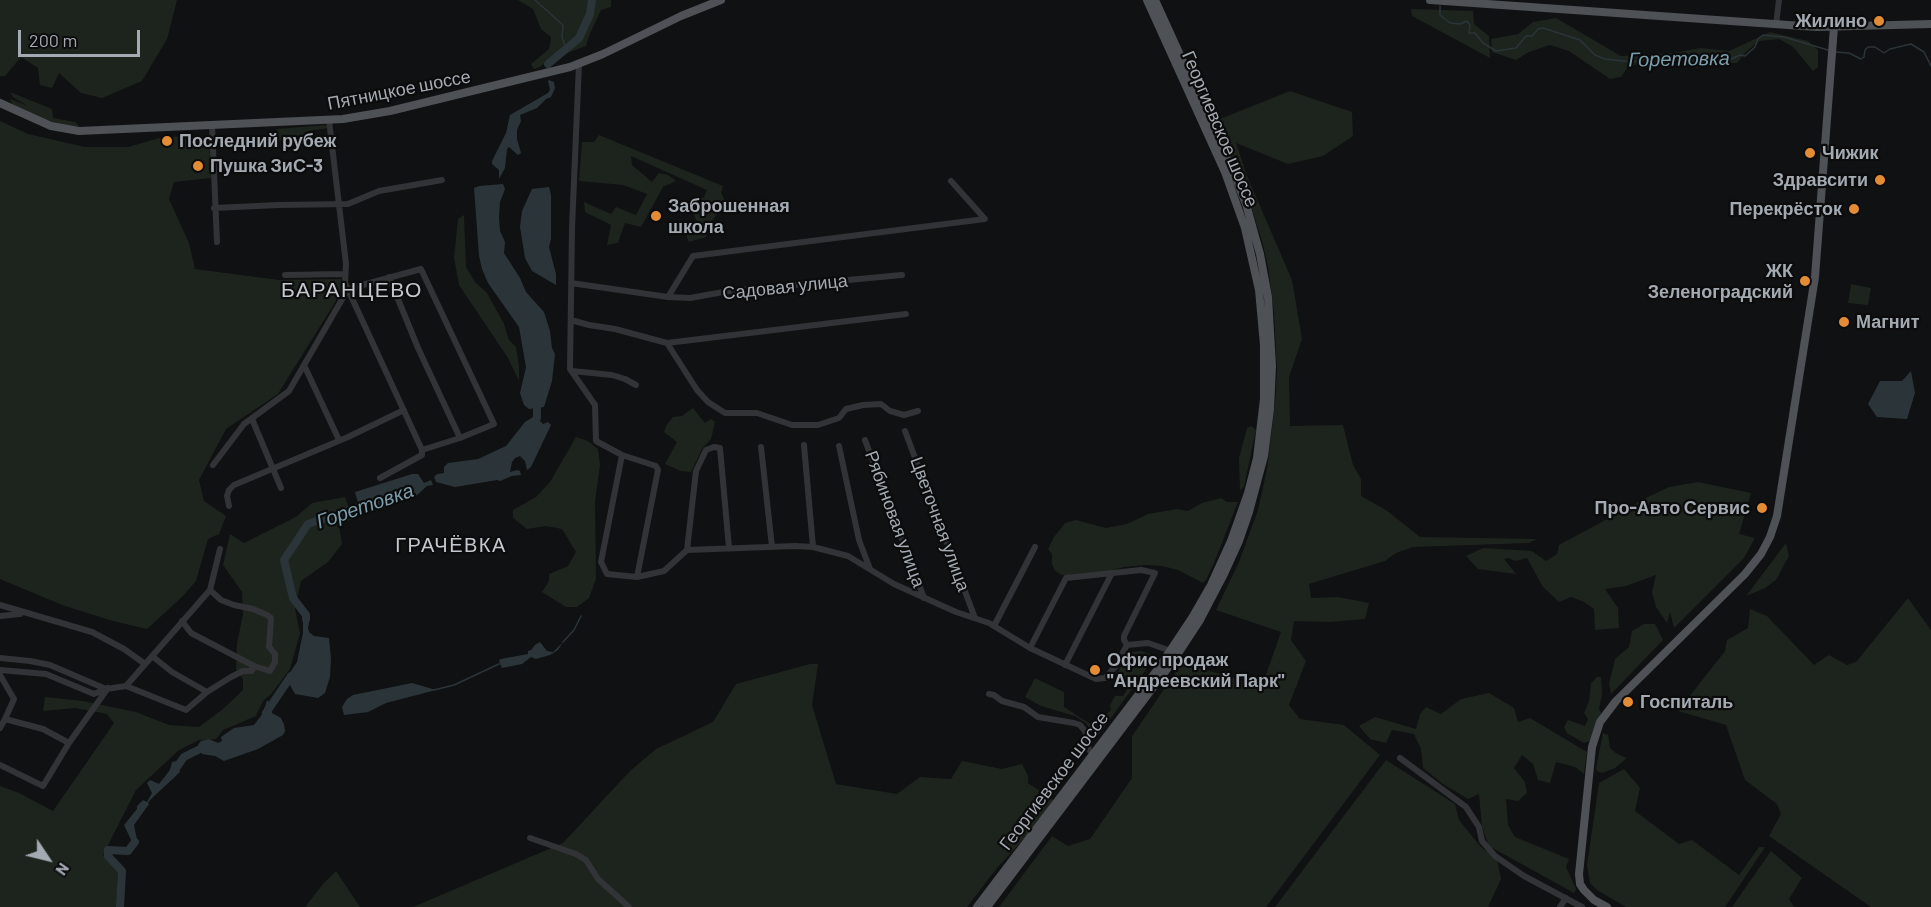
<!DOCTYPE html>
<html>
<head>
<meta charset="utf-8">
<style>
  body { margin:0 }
  #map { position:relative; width:1931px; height:907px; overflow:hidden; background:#101112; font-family:Barlow,sans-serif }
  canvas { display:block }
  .north { position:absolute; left:18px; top:829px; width:60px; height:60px; -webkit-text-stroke:4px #0c0c0d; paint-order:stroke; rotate:125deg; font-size:16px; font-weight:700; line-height:24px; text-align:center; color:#a3aab2 }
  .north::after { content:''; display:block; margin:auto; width:21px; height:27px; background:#a3aab2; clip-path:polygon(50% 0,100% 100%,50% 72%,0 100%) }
  .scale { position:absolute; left:18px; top:30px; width:122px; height:27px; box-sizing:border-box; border:3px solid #a3aab2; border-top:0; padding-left:8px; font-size:18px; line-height:21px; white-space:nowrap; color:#a3aab2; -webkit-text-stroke:4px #0c0c0d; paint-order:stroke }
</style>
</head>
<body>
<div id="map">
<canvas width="1931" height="907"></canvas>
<div class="north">N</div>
<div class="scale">200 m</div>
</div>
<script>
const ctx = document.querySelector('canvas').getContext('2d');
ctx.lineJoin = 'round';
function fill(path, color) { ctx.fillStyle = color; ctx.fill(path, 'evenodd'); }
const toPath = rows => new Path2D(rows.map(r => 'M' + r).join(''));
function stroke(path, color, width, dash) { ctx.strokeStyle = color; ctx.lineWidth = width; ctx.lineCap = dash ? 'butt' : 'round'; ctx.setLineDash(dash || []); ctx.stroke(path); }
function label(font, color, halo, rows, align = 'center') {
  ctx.font = font + ' Barlow,sans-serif'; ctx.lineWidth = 4.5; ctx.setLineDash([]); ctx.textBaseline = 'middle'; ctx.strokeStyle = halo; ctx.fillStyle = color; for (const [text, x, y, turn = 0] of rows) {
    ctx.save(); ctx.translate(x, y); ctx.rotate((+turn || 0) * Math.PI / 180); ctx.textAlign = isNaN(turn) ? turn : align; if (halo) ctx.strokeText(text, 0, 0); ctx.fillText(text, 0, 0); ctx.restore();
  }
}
fill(toPath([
  [0,0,177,0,167,39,142,81,102,98,81,93,59,73,52,88,40,85,38,68,21,57,5,76,0,76],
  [518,0,611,0,611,7,601,10,589,36,586,46,546,61,540,67,534,69,531,64,549,49,551,37,541,29,533,9],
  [1411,9,1473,11,1474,24,1489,36,1490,58,1412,16],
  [1556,18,1621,56,1673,53,1701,48,1729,51,1770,32,1808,41,1818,50,1818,67,1813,71,1793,47,1779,39,1759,41,1746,52,1737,63,1710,64,1697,68,1682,64,1645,61,1627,68,1621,77,1610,79,1569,51,1550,45,1529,52,1516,60,1492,52,1491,39,1518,34,1533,22],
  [1290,91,1352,112,1353,136,1323,156,1288,164,1236,143,1247,176,1292,280,1302,339,1289,377,1290,426,1343,425,1353,465,1361,479,1361,496,1386,510,1420,537,1537,539,1529,543,1413,547,1396,553,1385,561,1309,584,1311,598,1338,597,1369,603,1365,619,1330,622,1294,621,1291,640,1306,661,1289,705,1300,719,1344,725,1380,755,1266,907,999,907,1052,836,1068,846,1090,839,1132,778,1132,736,1182,663,1262,686,1281,632,1216,610,1239,562,1258,510,1267,469,1275,403,1277,371,1274,312,1268,266,1262,241,1245,188,1215,121],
  [10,92,52,109,53,118,75,122,79,126,59,125,12,104,10,99,28,106,13,97],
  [0,121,28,134,85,147,128,147,163,137,205,136,209,139,211,178,174,182,169,199,189,243,195,269,279,280,341,279,342,291,278,394,226,429,199,480,204,501,226,516,219,534,208,539,196,581,183,596,147,629,113,621,62,605,0,579],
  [325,125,329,128,308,131,305,137,275,141,274,135,277,129],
  [599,135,723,186,721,193,726,202,709,225,706,237,689,242,686,235,700,228,690,207,696,200,704,197,707,190,631,156,632,165,652,182,659,173,668,175,676,181,663,187,641,227,625,223,618,243,607,245,611,225,585,212,584,202,611,214,616,207,636,215,647,194,623,185,579,181,582,142,594,142],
  [464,215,466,267,475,282,487,293,504,324,509,340,516,347,519,366,519,381,508,358,459,285,454,258,458,219],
  [1851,284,1871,288,1868,305,1848,303],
  [693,408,705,423,711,419,715,422,711,439,702,449,691,472,681,471,665,464,677,442,664,432,666,426,673,417,682,416],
  [1251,426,1256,430,1254,439,1244,487,1240,490,1239,458,1247,428],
  [576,437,588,441,598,449,600,465,595,502,596,579,589,598,577,607,566,607,542,592,549,581,549,574,568,566,576,552,562,529,546,526,527,529,513,518,513,510,536,497,550,482],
  [1698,482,1751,493,1739,534,1755,538,1744,558,1674,628,1670,612,1667,623,1656,607,1652,592,1656,575,1626,586,1605,589,1618,608,1619,628,1595,630,1594,609,1584,602,1571,597,1559,602,1543,587,1527,558,1516,561,1508,558,1504,559,1516,574,1478,569,1466,556,1483,548,1518,550,1532,551,1546,561,1557,554,1559,545,1648,497,1669,487],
  [345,497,353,519,339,524,342,544,328,562,301,581,295,609,300,633,290,669,272,693,263,701,256,716,223,730,216,739,199,740,179,750,136,790,103,855,118,869,117,907,0,907,0,786,19,793,53,811,114,723,107,714,75,708,43,711,45,697,83,701,136,712,169,725,199,727,223,709,243,690,243,679,236,669,237,644,243,614,242,592,223,565,230,534,244,543,296,517,312,503],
  [1221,498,1227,502,1238,502,1214,563,1206,580,1203,583,1178,570,1162,566,1145,565,1124,567,1093,575,1072,576,1062,575,1055,571,1052,564,1052,554,1048,549,1054,537,1065,523,1076,520,1106,528,1127,524,1148,514,1177,509,1188,511,1202,503],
  [1786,543,1789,556,1776,580,1765,588,1746,596],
  [1908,598,1931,630,1931,907,1871,907,1769,836,1781,814,1777,804,1745,780,1726,725,1678,711,1725,651,1727,640,1748,628,1750,609,1767,616,1814,665,1829,655,1847,665,1856,662],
  [1644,624,1655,624,1663,640,1611,694,1609,684,1615,659,1629,647,1632,631],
  [1141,651,1156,656,1095,740,1087,724,1075,716,1041,706,1025,697,1035,678,1064,692,1064,707,1095,727,1100,720,1111,710,1110,705,1115,696,1123,696,1131,683,1117,673,1130,652],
  [810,664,818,664,812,705,836,784,897,794,920,777,951,779,962,761,1002,769,1022,764,1028,776,1028,783,1053,800,1033,829,997,868,967,907,413,907,563,843,630,771,656,749,713,722,736,684],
  [1597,677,1601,677,1602,694,1599,709,1601,713,1590,741,1584,743,1567,733,1564,727,1568,720,1585,726,1588,719,1584,713,1589,701,1591,683],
  [1489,693,1514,708,1518,722,1530,718,1587,752,1584,774,1575,767,1556,762,1550,783,1538,780,1533,764,1522,755,1514,768,1525,782,1527,793,1518,801,1506,799,1508,825,1515,837,1569,859,1566,867,1576,889,1574,893,1489,846,1482,827,1479,794,1468,799,1443,784,1423,768,1421,749,1414,734,1392,730,1386,743,1370,739,1359,726,1375,717,1416,729,1420,714,1426,707,1441,714,1461,699],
  [1603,733,1608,735,1610,748,1617,754,1627,758,1615,768,1602,773,1597,771,1596,768],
  [1386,760,1455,804,1459,820,1480,846,1497,860,1501,879,1488,907,1275,907],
  [1624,769,1640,788,1635,811,1679,844,1692,840,1739,875,1759,847,1765,847,1725,907,1626,907,1597,890,1590,883,1587,865,1599,783],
  [1771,851,1802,878,1789,899,1794,907,1732,907],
  [336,871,360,907,305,907,323,884]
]), '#1d241d');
fill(toPath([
  [549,80,554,82,555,88,551,97,546,99,537,108,520,115,521,121,517,130,517,139,521,153,518,155,509,147,507,149,505,168,499,179,499,170,492,164,492,161,506,133,510,115,548,93,550,90,548,81],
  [503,184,505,189,500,202,499,217,500,231,505,242,504,253,520,278,526,292,544,312,550,331,552,348,555,354,552,381,544,407,529,409,524,405,520,393,526,367,519,327,488,283,482,269,479,256,474,188,479,186],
  [549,187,551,195,551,239,549,247,556,274,556,285,532,271,525,258,520,227,522,211,532,189],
  [1911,371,1915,393,1907,419,1877,417,1868,404,1880,381,1902,381],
  [535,416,543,424,548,422,551,425,531,467,527,470,525,461,520,456,515,458,512,462,510,472,517,470,520,471,521,475,512,476,500,481,497,480,455,487,436,482,434,477,437,474,444,473,444,467,448,463,478,459,506,446,525,422],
  [412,474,418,474,424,483,431,480,433,485,427,486,416,496,393,505,368,513,366,508,358,503,355,492],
  [306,609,310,617,308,628,309,632,314,636,329,638,331,659,330,677,325,693,318,698,295,694,290,685,283,683,297,662,303,633,303,610],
  [540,642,547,651,553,652,563,642,558,650,550,655,536,659,531,657,522,664,502,668,500,664,499,660,501,659,528,654,528,651,531,650,535,645],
  [412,683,436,690,386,703,368,712,344,715,342,707,347,699,353,695],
  [267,700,272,706,272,713,281,718,284,724,285,731,283,735,258,749,224,761,215,756,202,754,198,745,201,741,209,739,218,743,222,741,221,737,234,728,254,725,263,713],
  [177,761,180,772,150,800,148,803,149,804,134,825,137,840,132,850,130,847,133,844,124,825,137,809,137,806,143,800,147,802,152,793,147,783,150,780,159,784,170,770,172,762]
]), '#2b3539');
stroke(toPath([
  [535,0,563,25,562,37,566,49],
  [1440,6,1440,15,1450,23,1460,24,1467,21,1470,25,1469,33,1475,33,1483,43,1496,51,1516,48,1526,36,1532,36,1538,29,1543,28,1580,40,1595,55,1605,59,1632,62,1668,55,1688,62,1696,59,1731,59,1740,55,1745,56,1755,47,1758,39,1763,35,1784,37,1828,50],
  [1835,52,1849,53,1861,59,1864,57,1865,50,1868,47,1875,47,1884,53,1890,49,1911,44,1924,52,1931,66],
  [563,642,574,630,581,616],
  [434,690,454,685,499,664]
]), '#2b3539', 1.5);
stroke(toPath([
  [548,64,579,38,590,14,592,0],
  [531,425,537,418,537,398],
  [306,619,306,615,293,598,284,560,308,524,370,503],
  [266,713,291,676],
  [172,774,184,757,200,749,209,747],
  [120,907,122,871,108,856,108,850,128,851,135,842]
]), '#2b3539', 8);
stroke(toPath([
  [1776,25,1779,0],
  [579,64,572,228,570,369,595,405,596,441,622,455,656,466,658,470,637,577],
  [329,120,346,264,345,283,422,450],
  [212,125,217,242],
  [214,208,278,205,348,204,379,191,442,180],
  [285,275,344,274],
  [389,277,418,348,460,438],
  [571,283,668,297,693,256,985,219,951,181],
  [668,297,690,298,729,291,902,275],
  [571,320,589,325,615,329,667,343,697,390,708,402,725,413,757,413,792,425,818,425,839,418,846,409,863,405,881,404,890,411,904,415,918,411],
  [667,343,906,314],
  [304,365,339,440],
  [572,371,612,375,625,379,636,385],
  [252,419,281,488],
  [905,431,975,618],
  [865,440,924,598],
  [804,445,813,547],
  [839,446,859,540,870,569],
  [761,447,772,547],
  [622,455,601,562,607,574,637,577,664,571,687,550,795,546,813,547,848,556,894,584,956,612,989,623,1030,648,1096,679,1105,678,1115,667,1127,645,1148,643,1171,651],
  [213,465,244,424,289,391,348,289,421,269,494,424,460,438,422,450,422,455,380,478],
  [229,506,227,496,229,490,234,485,348,437,404,410],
  [687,550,696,471,706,450,714,447,720,448,729,548],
  [210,590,221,600,234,605,253,609,267,615,271,618,269,647,275,654,275,662,270,671,254,666],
  [0,605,92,632,124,649,145,664],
  [0,616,20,614],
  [994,626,1035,547],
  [1030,648,1066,578,1141,570,1155,573,1124,636,1124,640,1127,645],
  [152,656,172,672,207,692],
  [0,658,30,661,50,665,106,689,126,686,186,710,207,692,231,677,243,671,252,671,254,666,191,633,182,621],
  [1065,665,1112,573],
  [0,670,46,674,94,694,106,689],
  [0,675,14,699,5,719],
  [126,686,210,590,220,549],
  [989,694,994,695,1002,701,1024,707,1038,717,1074,723,1080,725,1085,731,1089,750,1093,754],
  [0,728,5,719,43,729,69,743],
  [1400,758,1466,807,1479,827,1482,841,1495,856,1524,876,1582,907],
  [0,765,43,786,69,743,108,688],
  [530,838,576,854,586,860,598,879,629,907],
  [1560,907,1566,898]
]), '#323336', 6);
stroke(toPath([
  [1430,0,1817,27,1931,24],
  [0,103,51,126,79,131,343,119,390,111,570,67,603,54,681,16,721,0],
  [977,907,1158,669,1192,618,1211,585,1231,541,1248,493,1257,458,1264,399,1264,345,1259,290,1245,228,1225,172,1147,0],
  [987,907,1173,661,1200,620,1223,576,1239,541,1249,512,1264,456,1270,409,1272,366,1268,297,1260,254,1246,204,1232,169,1155,0],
  [1607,907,1594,900,1584,890,1580,884,1579,874,1592,747,1600,722,1616,701,1745,574,1761,554,1770,537,1777,516,1815,277,1834,27]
]), '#4e5155', 8);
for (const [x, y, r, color] of [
  [1879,21,6,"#e48b36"],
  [167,141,6,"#e48b36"],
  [1810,153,6,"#e48b36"],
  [198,166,6,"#e48b36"],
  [1880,180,6,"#e48b36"],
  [1854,209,6,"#e48b36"],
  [656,216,6,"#e48b36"],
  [1805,281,6,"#e48b36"],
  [1844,322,6,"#e48b36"],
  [1762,508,6,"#e48b36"],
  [1095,670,6,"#e48b36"],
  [1628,702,6,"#e48b36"]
]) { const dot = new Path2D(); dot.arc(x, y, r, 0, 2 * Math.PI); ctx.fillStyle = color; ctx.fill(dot); stroke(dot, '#0c0c0d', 2); }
label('bold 18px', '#a3aab2', '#0c0c0d', [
  ["Жилино",1867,21,"right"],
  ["Последний рубеж",179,141],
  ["Чижик",1822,153],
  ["Пушка ЗиС-3",210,166],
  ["Здравсити",1868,180,"right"],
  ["Заброшенная",668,206],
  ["школа",668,227],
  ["Перекрёсток",1842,209,"right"],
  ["ЖК",1793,271,"right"],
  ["Зеленоградский",1793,292,"right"],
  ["Магнит",1856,322],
  ["Про-Авто Сервис",1750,508,"right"],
  ["Офис продаж",1107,660],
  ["\"Андреевский Парк\"",1107,681],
  ["Госпиталь",1640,702]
], 'left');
label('18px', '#a3aab2', '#0c0c0d', [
  ["Пятницкое шоссе",399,90,-11],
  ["Георгиевское шоссе",1220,129,67],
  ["Садовая улица",785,287,-6],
  ["Рябиновая улица",895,519,70],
  ["Цветочная улица",940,524,70],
  ["Георгиевское шоссе",1054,781,-53]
]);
label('italic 20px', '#7b9dab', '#0c0c0d', [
  ["Горетовка",1679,59,-1],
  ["Горетовка",365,506,-19]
]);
ctx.letterSpacing = '1.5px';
label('20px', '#c3c8ce', '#0c0c0d', [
  ["ГРАЧЁВКА",451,545]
]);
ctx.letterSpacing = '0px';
ctx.letterSpacing = '1.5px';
label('21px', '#c3c8ce', '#0c0c0d', [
  ["БАРАНЦЕВО",352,290]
]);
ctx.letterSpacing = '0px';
</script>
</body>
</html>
